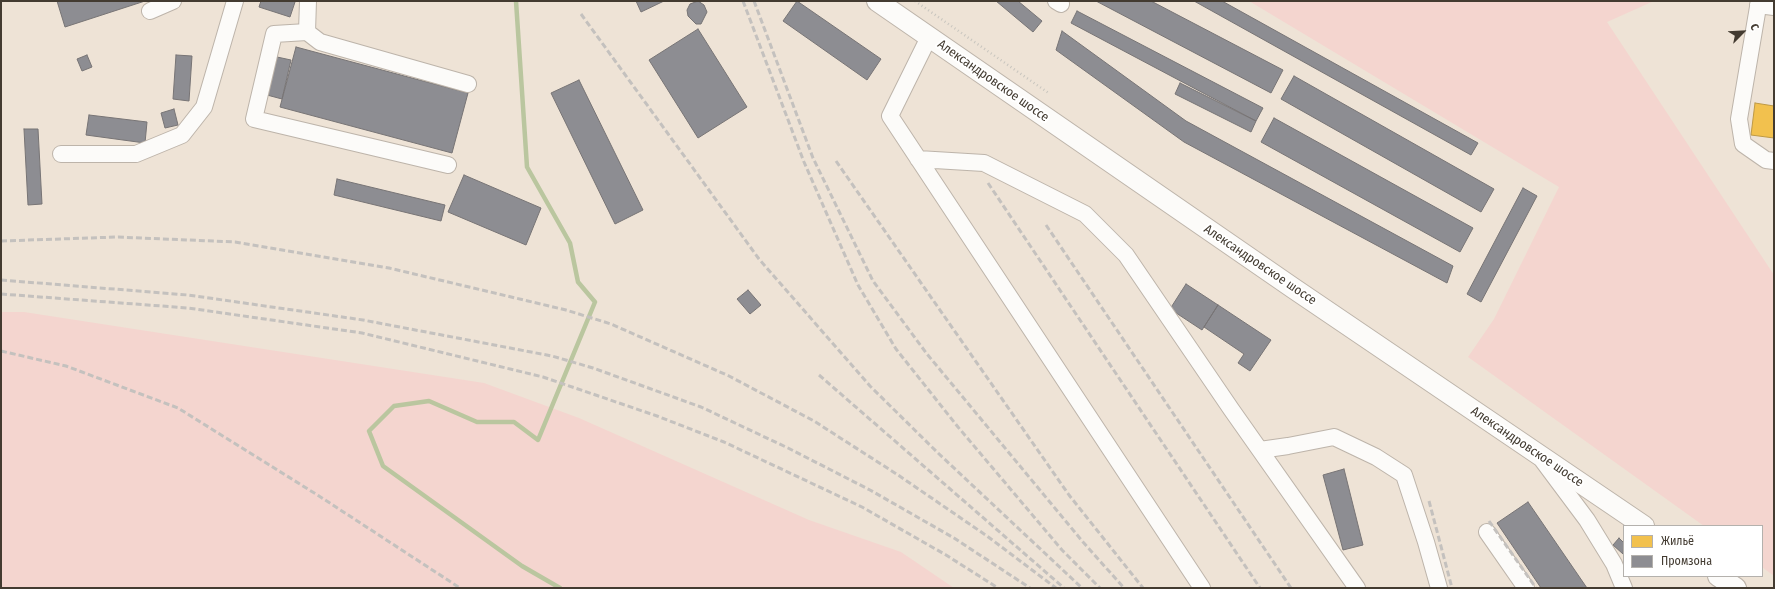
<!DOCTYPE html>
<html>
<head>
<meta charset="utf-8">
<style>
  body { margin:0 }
  #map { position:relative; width:1775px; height:589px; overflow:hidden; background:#eee3d6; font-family:"Fira Sans Condensed",sans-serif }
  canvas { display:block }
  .frame { position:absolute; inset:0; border:2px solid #433b31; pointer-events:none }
  .legend { position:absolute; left:1623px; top:525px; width:140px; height:52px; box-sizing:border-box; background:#fff; border:1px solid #b4b1ad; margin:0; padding:5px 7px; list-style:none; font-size:12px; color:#433b31 }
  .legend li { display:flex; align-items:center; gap:8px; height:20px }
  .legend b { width:20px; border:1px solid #b4b1ad }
  .north { position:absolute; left:1723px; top:12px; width:40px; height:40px; -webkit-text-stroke:3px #fff; paint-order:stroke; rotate:66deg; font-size:11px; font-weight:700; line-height:16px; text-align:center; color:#433b31 }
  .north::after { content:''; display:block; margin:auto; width:14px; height:18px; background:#433b31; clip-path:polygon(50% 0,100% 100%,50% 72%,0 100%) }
</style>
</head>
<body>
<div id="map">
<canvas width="1775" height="589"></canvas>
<div class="frame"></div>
<ul class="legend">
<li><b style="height:11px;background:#f2c14e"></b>Жильё</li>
<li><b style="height:11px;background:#8d8d92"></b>Промзона</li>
</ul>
<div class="north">С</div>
</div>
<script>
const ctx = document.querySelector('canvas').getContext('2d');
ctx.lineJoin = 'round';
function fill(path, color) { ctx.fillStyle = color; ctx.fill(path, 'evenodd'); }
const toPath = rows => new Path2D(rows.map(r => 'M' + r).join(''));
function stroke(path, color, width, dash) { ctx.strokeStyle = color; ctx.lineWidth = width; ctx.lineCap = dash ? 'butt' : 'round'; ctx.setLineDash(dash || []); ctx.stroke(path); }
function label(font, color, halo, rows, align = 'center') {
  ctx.font = font + ' "Fira Sans Condensed",sans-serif'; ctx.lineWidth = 4; ctx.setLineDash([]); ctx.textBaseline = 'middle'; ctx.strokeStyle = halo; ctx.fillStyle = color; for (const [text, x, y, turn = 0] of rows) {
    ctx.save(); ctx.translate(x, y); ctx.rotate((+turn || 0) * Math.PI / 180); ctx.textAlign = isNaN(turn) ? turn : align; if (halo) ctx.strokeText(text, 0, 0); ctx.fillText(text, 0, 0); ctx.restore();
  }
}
fill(toPath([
  [1249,1,1654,1,1607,22,1774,275,1774,576,1762,567,1762,526,1704,526,1468,357,1494,319,1559,187],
  [1,312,24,312,484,383,579,418,809,520,901,552,954,588,1,588]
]), '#f4d5cf');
const homes = toPath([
  [1755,103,1774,106,1774,138,1751,135,1755,103]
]);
fill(homes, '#f2c14e');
stroke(homes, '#be9945', 1);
const industry = toPath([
  [57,1,145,1,65,27,57,1],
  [261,1,292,1,295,2,290,17,259,7,261,1],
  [636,1,664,1,641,12,636,1],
  [698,1,704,5,707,12,701,24,696,24,688,16,687,10,690,4,698,1],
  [797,1,881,59,867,80,783,21,797,1],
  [996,1,1018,1,1042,21,1033,32,996,1],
  [1096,1,1151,1,1283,70,1271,93,1096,1],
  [1194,1,1222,1,1478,143,1471,155,1194,1],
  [1077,11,1263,108,1256,121,1071,23,1077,11],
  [698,29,747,107,698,138,649,60,698,29],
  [1062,31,1186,121,1453,266,1447,283,1184,142,1056,50,1062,31],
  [296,47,468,93,452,153,280,107,296,47],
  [87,55,92,67,82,71,77,59,87,55],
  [176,55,192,56,189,101,173,99,176,55],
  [277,57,291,60,282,99,267,95,277,57],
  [1294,76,1494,189,1481,212,1281,99,1294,76],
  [579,80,643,210,615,224,551,93,579,80],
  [1180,83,1256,121,1251,132,1175,94,1180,83],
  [174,109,178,125,165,128,161,113,174,109],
  [89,115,147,122,145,143,86,135,89,115],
  [1274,118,1473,228,1460,252,1261,142,1274,118],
  [24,129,38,129,42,204,28,205,24,129],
  [464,175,541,208,526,245,448,212,464,175],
  [337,179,445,205,441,221,334,195,337,179],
  [1523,188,1537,196,1481,302,1467,294,1523,188],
  [1186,284,1218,305,1202,330,1170,309,1186,284],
  [748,290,761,305,750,314,737,299,748,290],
  [1218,305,1271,340,1250,371,1238,363,1244,354,1204,327,1218,305],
  [1344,469,1363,545,1343,550,1323,475,1344,469],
  [1528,502,1587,588,1541,588,1497,523,1528,502],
  [1619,538,1624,543,1623,554,1613,545,1619,538]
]);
fill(industry, '#8d8d92');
stroke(industry, '#777475', 1);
stroke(toPath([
  [516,1,527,167,570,243,578,282,595,302,538,440,514,422,477,422,429,401,394,406,369,431,383,466,522,566,560,588]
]), '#bac69f', 4.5);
const minor = toPath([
  [308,1,307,32,274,34,254,119,448,165],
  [1056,1,1061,4],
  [1759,1,1739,119,1743,144,1766,160,1774,161],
  [1758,5,1774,7],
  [150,11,173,1],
  [307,32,320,42,468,84],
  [929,37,890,116,1202,588],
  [61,154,136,154,182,135,204,107,235,1],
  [918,159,984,163,1085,214,1126,255,1231,409,1357,588],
  [1260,450,1288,446,1334,437,1376,457,1404,475,1426,542,1439,588],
  [1543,461,1587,520,1614,564,1624,588],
  [1487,532,1526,588]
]);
const major = toPath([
  [877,1,1293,288,1644,526],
  [1718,576,1736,588]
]);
stroke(minor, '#bdb4aa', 18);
stroke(major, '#bdb4aa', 22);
stroke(toPath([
  [915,1,1050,94]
]), '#c8c5be', 2.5, [1, 3]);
stroke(minor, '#fcfbf9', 16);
stroke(major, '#fcfbf9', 20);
stroke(toPath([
  [743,1,804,162,858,285,896,349,958,427,1062,550,1100,588],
  [754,1,813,158,873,281,927,354,1083,542,1124,588],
  [581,14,759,259,870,386,938,453,1082,588],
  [836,161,1069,495,1143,588],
  [988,183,1260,588],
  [1046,225,1291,588],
  [1,241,118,237,235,242,389,268,566,310,611,324,729,376,814,421,898,475,987,536,1056,588],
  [1,280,188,295,363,320,552,356,593,368,701,407,788,448,870,490,954,538,1030,588],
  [1,294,188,308,362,333,543,377,657,416,724,442,862,507,946,555,998,588],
  [1,351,66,366,178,408,319,496,460,588],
  [819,375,1064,588],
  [1429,501,1452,588],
  [1489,521,1536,588]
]), '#c4c1be', 3, [6, 3]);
label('13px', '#433b31', '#fff', [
  ["Александровское шоссе",993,81,35],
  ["Александровское шоссе",1260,265,34],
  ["Александровское шоссе",1527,447,34]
]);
</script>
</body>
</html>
